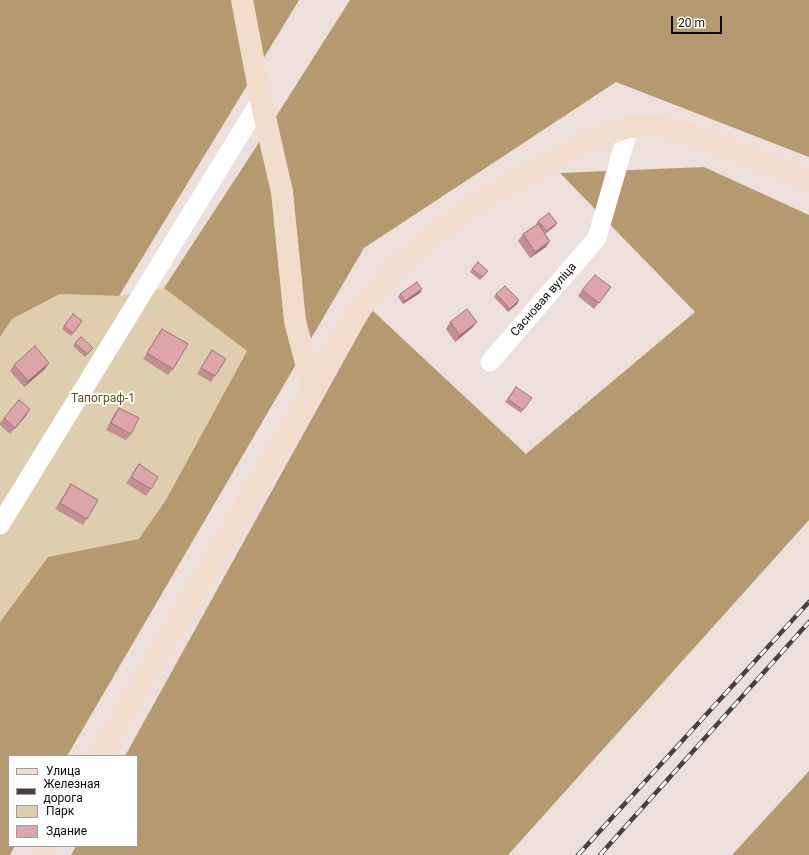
<!DOCTYPE html>
<html>
<head>
<meta charset="utf-8">
<style>
  body { margin:0 }
  #map { position:relative; width:809px; height:855px; overflow:hidden; background:#ede0dc; font-family:Roboto,sans-serif }
  canvas { display:block }
  .legend { position:absolute; left:8px; top:755px; width:130px; height:92px; box-sizing:border-box; background:#fff; border:1px solid #9f9d9d; margin:0; padding:5px 7px; list-style:none; font-size:12px; color:#0f0b09 }
  .legend li { display:flex; align-items:center; gap:8px; height:20px }
  .legend b { width:20px; border:1px solid #9f9d9d }
  .scale { position:absolute; left:671px; top:16px; width:51px; height:18px; box-sizing:border-box; border:2px solid #0f0b09; border-top:0; padding-left:5px; font-size:12px; line-height:14px; white-space:nowrap; color:#0f0b09; -webkit-text-stroke:3px #fff; paint-order:stroke }
</style>
</head>
<body>
<div id="map">
<canvas width="809" height="855"></canvas>
<ul class="legend">
<li><b style="height:5px;background:#f2dccb"></b>Улица</li>
<li><b style="height:5px;background:#47403e"></b>Железная дорога</li>
<li><b style="height:11px;background:#dfcdaf"></b>Парк</li>
<li><b style="height:11px;background:#dea6aa"></b>Здание</li>
</ul>
<div class="scale">20 m</div>
</div>
<script>
const ctx = document.querySelector('canvas').getContext('2d');
ctx.lineJoin = 'round';
function fill(path, color) { ctx.fillStyle = color; ctx.fill(path, 'evenodd'); }
const toPath = rows => new Path2D(rows.map(r => 'M' + r).join(''));
function stroke(path, color, width, dash) { ctx.strokeStyle = color; ctx.lineWidth = width; ctx.lineCap = dash ? 'butt' : 'round'; ctx.setLineDash(dash || []); ctx.stroke(path); }
function label(font, color, halo, rows, align = 'center') {
  ctx.font = font + ' Roboto,sans-serif'; ctx.lineWidth = 4; ctx.setLineDash([]); ctx.textBaseline = 'middle'; ctx.strokeStyle = halo; ctx.fillStyle = color; for (const [text, x, y, turn = 0] of rows) {
    ctx.save(); ctx.translate(x, y); ctx.rotate((+turn || 0) * Math.PI / 180); ctx.textAlign = isNaN(turn) ? turn : align; if (halo) ctx.strokeText(text, 0, 0); ctx.fillText(text, 0, 0); ctx.restore();
  }
}
fill(toPath([
  [164,288,247,351,167,498,139,539,48,557,0,622,0,337,12,319,60,294,119,296]
]), '#dfcdaf');
fill(toPath([
  [0,0,299,0,119,296,60,294,12,319,0,337],
  [350,0,809,0,809,157,616,82,364,248,67,756,9,756,9,846,15,846,10,855,0,855,0,622,48,557,139,539,167,498,247,351,164,288,277,115],
  [704,167,809,215,809,520,508,855,71,855,76,846,137,846,137,756,125,756,372,310,526,454,695,312,560,173],
  [809,771,809,855,732,855]
]), '#b49a6e');
stroke(toPath([
  [490,362,597,238,629,127],
  [0,525,261,100]
]), '#fff', 19);
stroke(toPath([
  [242,0,261,100,282,192,295,321,313,390],
  [99,756,313,390,336,347,362,307,397,266,432,236,482,200,590,140,629,127,663,127,695,136,809,180],
  [41,855,47,846]
]), '#f2dccb', 22);
const rail = toPath([
  [578,855,809,602],
  [600,855,809,622]
]);
stroke(rail, '#47403e', 4.5);
stroke(rail, '#fff', 3, [9]);
fill(toPath([
  [538,221,557,223,555,226,545,234,546,247,530,258,518,241,523,234,537,224,536,224],
  [472,269,486,274,480,280,470,272],
  [422,289,420,293,403,304,398,297,400,294],
  [582,290,606,294,594,309,578,296],
  [496,294,519,300,517,304,508,312,494,297],
  [73,314,82,321,71,336,62,329],
  [450,322,472,328,455,342,446,329],
  [162,329,173,369,168,375,143,359],
  [75,343,91,351,85,357,73,346],
  [212,350,215,376,211,382,197,374],
  [14,365,45,369,24,387,10,371],
  [516,387,532,398,521,413,505,402],
  [119,408,131,434,126,440,106,430,114,414],
  [26,416,10,434,0,425,0,423,4,418],
  [139,464,151,489,146,496,126,483],
  [71,484,87,519,83,525,55,509]
]), '#bf8f92');
fill(toPath([
  [557,223,555,226,544,234,547,231],
  [550,241,546,247,530,258,535,252],
  [422,289,420,293,403,304,405,301],
  [519,300,517,304,508,312,510,309],
  [477,322,472,328,455,342,460,335],
  [49,363,45,369,24,387,28,381],
  [30,409,26,416,10,434,15,428]
]), '#9b7477');
const building = toPath([
  [549,213,557,223,547,231,538,221,549,213],
  [538,224,550,241,535,252,523,234,538,224],
  [478,262,488,271,482,277,472,269,478,262],
  [595,275,611,287,599,303,582,290,595,275],
  [417,282,422,289,405,301,400,294,417,282],
  [505,286,519,300,510,309,496,294,505,286],
  [467,309,477,322,460,335,450,322,467,309],
  [73,314,82,321,73,333,64,326,73,314],
  [162,329,188,344,173,369,147,353,162,329],
  [81,337,93,348,87,354,75,343,81,337],
  [35,346,49,363,28,381,14,365,35,346],
  [212,350,226,359,215,376,201,368,212,350],
  [516,387,532,398,523,410,508,399,516,387],
  [19,400,30,409,15,428,4,418,19,400],
  [119,408,139,418,131,434,111,423,119,408],
  [139,464,158,477,151,489,131,477,139,464],
  [71,484,98,500,87,519,60,503,71,484]
]);
fill(building, '#dea6aa');
stroke(building, '#9b7477', 1);
label('12px', '#0f0b09', '#fff', [
  ["Сасновая вуліца",544,300,-49]
]);
label('12px', '#684d18', '#fff', [
  ["Тапограф-1",103,399]
]);
</script>
</body>
</html>
